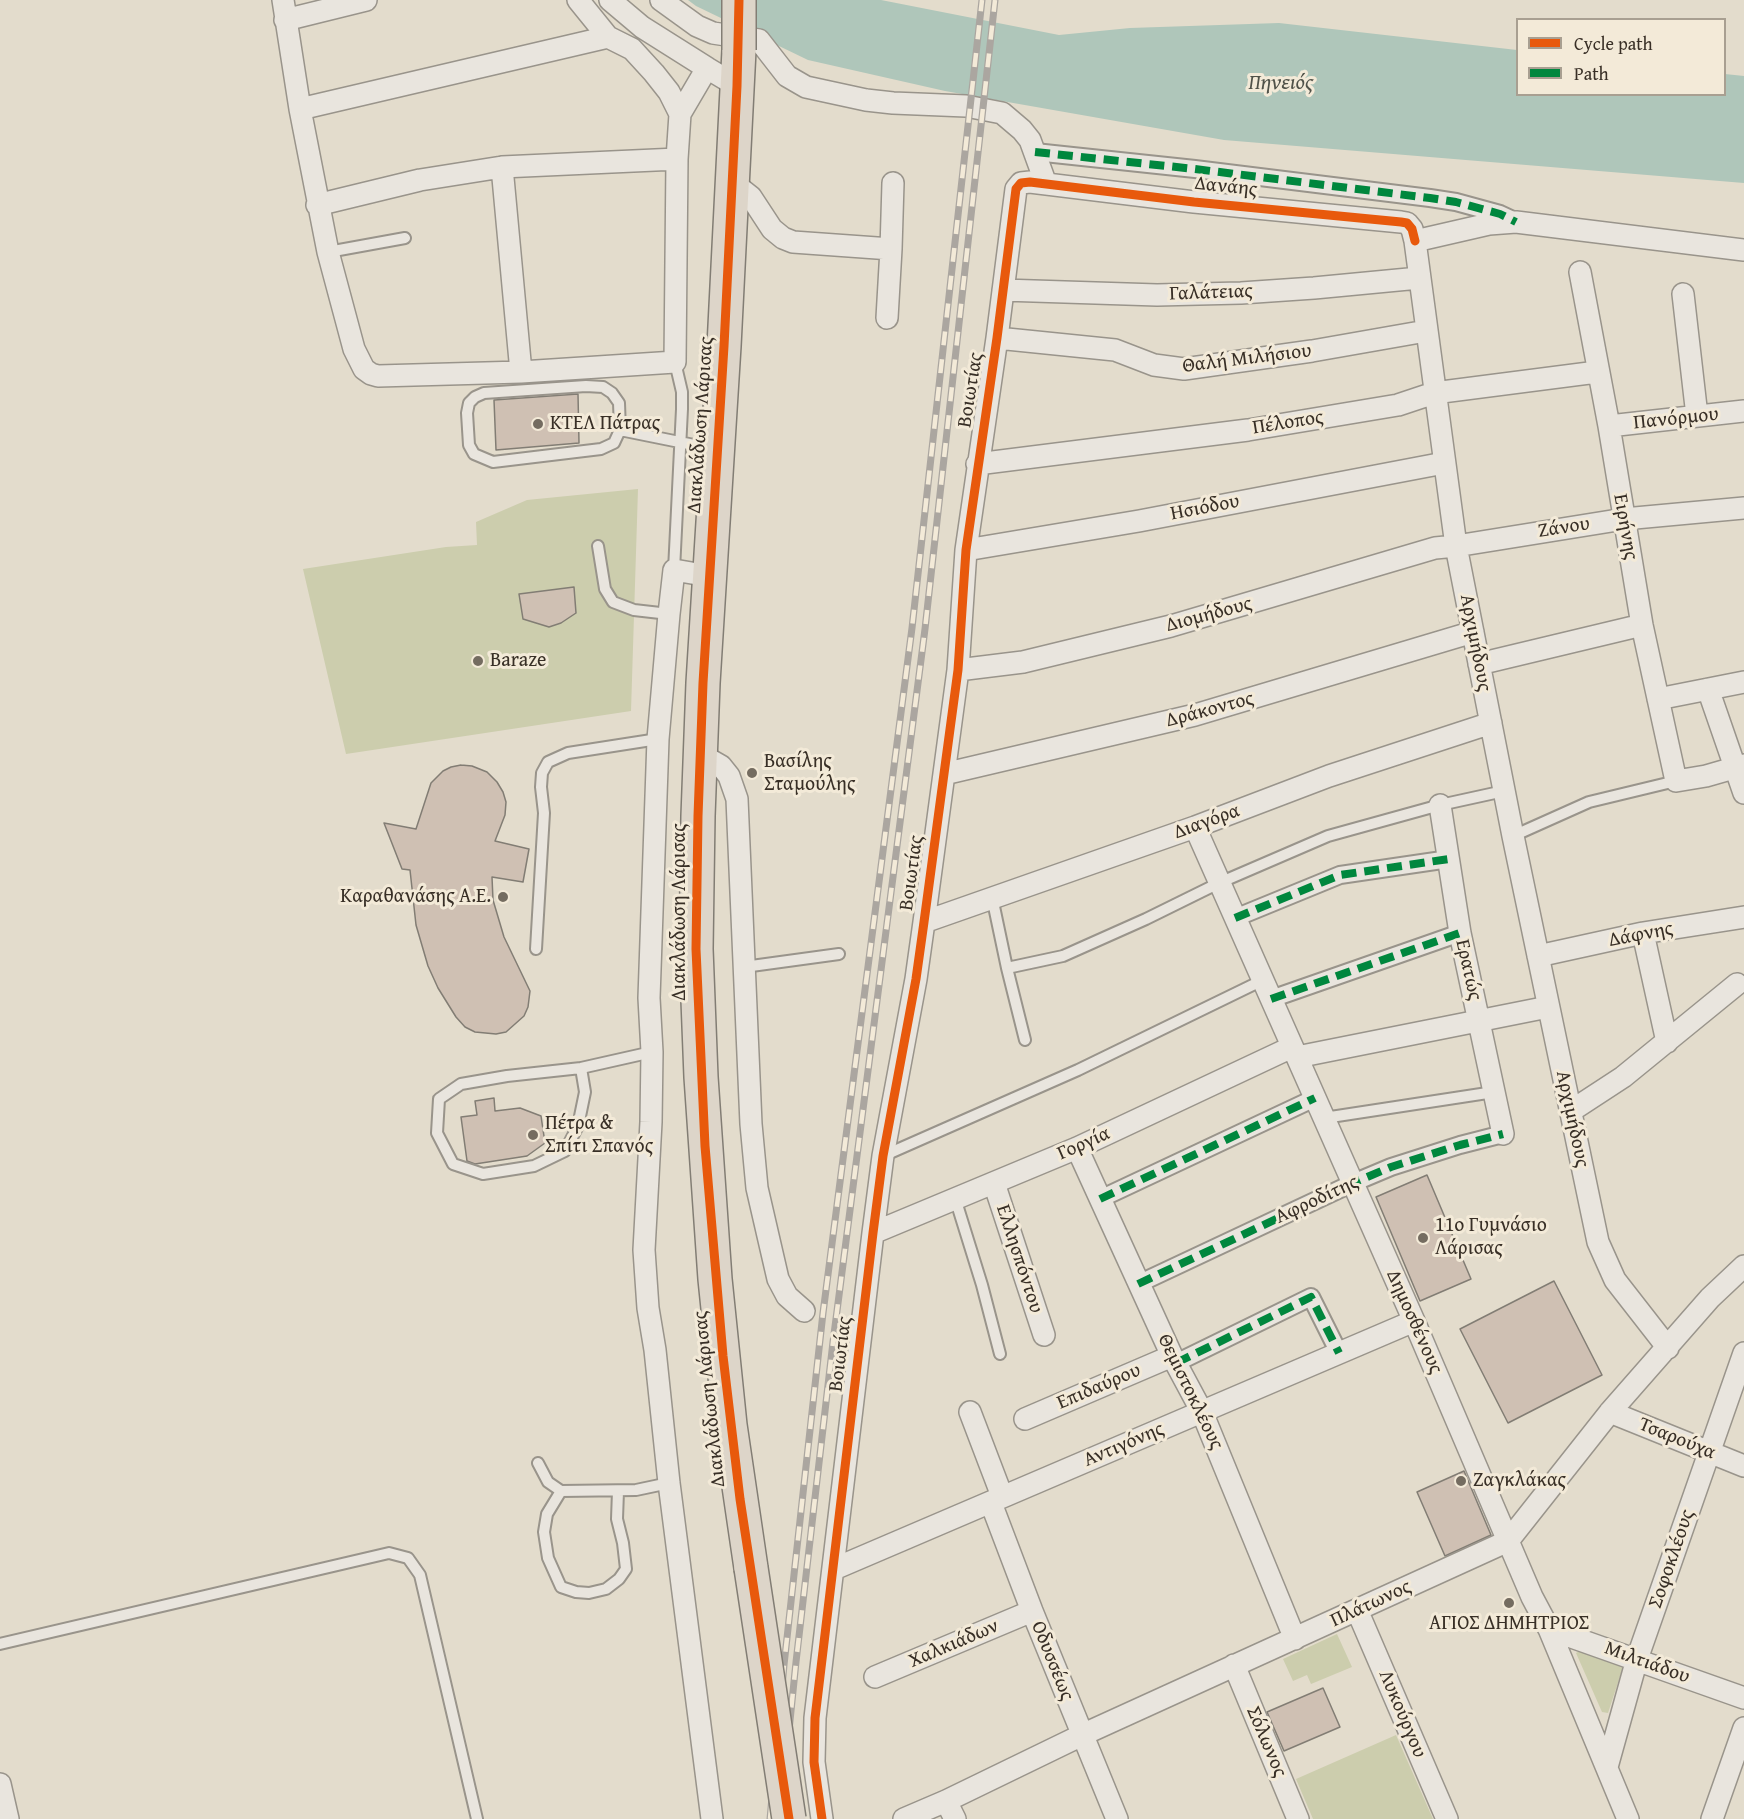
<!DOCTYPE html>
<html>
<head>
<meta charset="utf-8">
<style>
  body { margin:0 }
  #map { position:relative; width:1744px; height:1819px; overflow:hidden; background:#e3dccc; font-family:"Gentium Book Plus",serif }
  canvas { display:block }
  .legend { position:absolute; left:1516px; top:18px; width:210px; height:78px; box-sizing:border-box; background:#f3ead8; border:2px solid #a89f91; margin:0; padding:8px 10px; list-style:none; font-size:18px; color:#382f26 }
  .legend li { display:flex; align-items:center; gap:12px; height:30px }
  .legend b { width:30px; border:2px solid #a89f91 }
</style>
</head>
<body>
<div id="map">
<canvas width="1744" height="1819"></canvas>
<ul class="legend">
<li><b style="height:8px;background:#e8590c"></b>Cycle path</li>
<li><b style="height:8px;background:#00873e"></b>Path</li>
</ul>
</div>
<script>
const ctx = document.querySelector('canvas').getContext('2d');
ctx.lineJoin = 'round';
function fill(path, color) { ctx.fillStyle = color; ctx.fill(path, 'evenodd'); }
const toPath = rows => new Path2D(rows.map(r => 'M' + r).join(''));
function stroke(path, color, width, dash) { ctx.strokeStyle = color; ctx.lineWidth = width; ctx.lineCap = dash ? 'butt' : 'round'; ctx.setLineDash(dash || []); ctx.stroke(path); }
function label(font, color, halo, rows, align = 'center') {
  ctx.font = font + ' "Gentium Book Plus",serif'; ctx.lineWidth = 6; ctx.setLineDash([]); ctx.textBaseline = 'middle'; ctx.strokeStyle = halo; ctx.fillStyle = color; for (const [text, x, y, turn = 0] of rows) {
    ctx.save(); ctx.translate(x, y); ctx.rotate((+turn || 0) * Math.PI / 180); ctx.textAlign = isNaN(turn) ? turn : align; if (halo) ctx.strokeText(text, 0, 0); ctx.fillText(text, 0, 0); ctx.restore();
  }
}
fill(toPath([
  [638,489,631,711,346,754,303,569,446,547,477,545,476,522,527,500],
  [1337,1634,1352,1667,1311,1684,1307,1675,1293,1681,1283,1659],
  [1581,1650,1624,1664,1608,1713,1602,1712,1576,1653],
  [1396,1735,1433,1819,1313,1819,1296,1779]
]), '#cccdad');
fill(toPath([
  [688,0,881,0,1059,35,1130,28,1279,23,1517,50,1518,94,1724,94,1725,74,1744,76,1744,183,1224,140,945,91,808,60,696,6]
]), '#afc6ba');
const building = toPath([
  [578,394,579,443,496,450,494,400,578,394],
  [574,587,576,613,561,623,549,627,523,619,519,594,574,587],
  [461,765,472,766,487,772,497,782,503,792,506,802,505,815,495,841,529,849,523,882,492,877,493,900,504,937,530,991,528,1007,524,1016,506,1032,496,1034,475,1032,465,1027,456,1017,438,988,428,966,416,925,410,870,402,869,384,823,416,829,431,783,443,771,451,767,461,765],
  [494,1098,495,1111,520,1108,541,1116,545,1143,527,1156,475,1164,467,1161,461,1117,477,1115,475,1101,494,1098],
  [1427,1175,1471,1279,1420,1301,1376,1197,1427,1175],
  [1554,1281,1602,1375,1508,1423,1460,1329,1554,1281],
  [1464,1471,1491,1535,1445,1556,1417,1492,1464,1471],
  [1323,1688,1340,1727,1284,1751,1267,1712,1323,1688]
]);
fill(building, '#cfc0b3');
stroke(building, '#827d74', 1.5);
const service = toPath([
  [328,252,405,238],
  [620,430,614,443,601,449,493,462,474,454,469,445,467,413,469,403,475,397,484,393,586,386,603,387,612,393,619,403,620,430,714,449],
  [598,546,605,589,613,602,634,610,669,614],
  [674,570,682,409,682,392,675,362],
  [1513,836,1589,802,1676,781],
  [992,897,1007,968,1025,1040],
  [536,949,544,813,541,787,542,773,548,762,568,753,658,739],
  [744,967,839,954],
  [1007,968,1063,956,1146,919,1219,883,1328,836,1440,805,1504,791],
  [581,1068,585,1092,578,1126,565,1151,534,1166,483,1174,453,1164,437,1133,439,1099,461,1084,507,1076,581,1068,652,1052],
  [1324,1118,1494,1092],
  [883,1156,1078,1070,1263,980],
  [955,1198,982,1285,1000,1354],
  [538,1463,548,1482,561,1491],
  [618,1491,617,1519,623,1543,626,1569,619,1579,606,1589,589,1593,576,1592,561,1587,548,1558,544,1532,547,1514,561,1491,636,1490,669,1483],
  [0,1644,389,1553,408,1558,420,1575,477,1819]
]);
const pedestrian = toPath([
  [1035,152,1195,169,1430,198,1456,202,1500,214,1515,221],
  [1235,918,1340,875,1449,859],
  [1271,999,1460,933],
  [1100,1199,1315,1098],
  [1138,1284,1353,1183,1391,1167,1460,1145,1503,1134],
  [1176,1363,1311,1297,1339,1353]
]);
const minor = toPath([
  [283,0,300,109,328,252,354,349,364,369,371,374,378,376,521,372,675,362,677,159,680,114,707,68,737,86],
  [578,0,608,37,632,49,654,73,669,92,680,114],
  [610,0,642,27,707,68],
  [661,0,697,26,713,33,759,40,787,76,806,87,866,100,893,103,966,106,1002,113,1022,130,1030,140,1046,184],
  [285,20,366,0],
  [300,109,608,37],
  [502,167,521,372],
  [732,182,751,197,772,229,783,238,793,242,891,249,887,318],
  [317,205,420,180,502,167,677,159],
  [891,249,893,183],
  [1580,272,1609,426,1642,625,1676,781,1706,776,1744,765],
  [1003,290,1157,295,1241,293,1314,288,1419,278],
  [1683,294,1697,416],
  [997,338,1115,350,1154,365,1184,369,1312,351,1426,331],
  [1609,426,1744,411],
  [977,464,1248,430,1398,405,1434,393,1597,372],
  [966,550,1139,521,1444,463],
  [709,576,674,570,669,614,658,739,649,998,652,1052,651,1122,644,1250,648,1308,655,1350,669,1483,712,1819],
  [1479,664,1642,625],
  [958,670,1023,662,1171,626,1435,548,1456,546,1624,519,1744,508],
  [1708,689,1744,793],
  [1658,699,1744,682],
  [700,754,721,766,729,776,737,799,751,1124,757,1188,778,1279,787,1296,804,1311],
  [944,774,1195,715,1473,632],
  [1440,805,1460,933,1503,1134],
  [1195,827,1414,1321,1532,1597,1549,1629,1628,1819],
  [924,922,1195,827,1329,776,1491,723],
  [1643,933,1667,1042],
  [1538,956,1643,933,1744,917],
  [1297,1057,1548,1007],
  [1571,1111,1623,1077,1737,984],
  [1077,1148,1172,1356,1202,1412,1295,1639],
  [994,1183,1044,1335],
  [873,1233,1077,1148,1292,1047],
  [1668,1348,1615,1280,1598,1242,1513,836,1456,546,1415,241,1489,224,1516,222,1744,250],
  [970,1412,1002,1496],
  [1610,1412,1744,1466],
  [1025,1419,1172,1356],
  [991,1503,1032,1611,1117,1819],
  [834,1569,1414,1321],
  [1357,1610,1447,1819],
  [1549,1629,1744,1698],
  [1234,1665,1298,1819],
  [875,1677,1032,1611],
  [1607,1767,1637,1659,1744,1353],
  [0,1784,8,1819],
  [946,1801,955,1819],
  [822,1819,814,1762,815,1718,873,1233,883,1156,916,979,924,922,958,670,966,550,997,338,1016,189,1021,183,1030,182,1194,202,1401,222,1407,223,1412,229,1415,241],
  [904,1819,946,1801,1082,1735,1508,1541,1610,1412,1710,1298,1744,1266],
  [1712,1819,1744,1728]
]);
const primary = toPath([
  [739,50,724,346,703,683,698,816,696,949,701,1077,715,1279,730,1425,751,1568]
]);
stroke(service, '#99948b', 14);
stroke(pedestrian, '#99948b', 20);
stroke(minor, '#99948b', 24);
stroke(primary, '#827d74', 36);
stroke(service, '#e9e5de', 10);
stroke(pedestrian, '#e9e5de', 16);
stroke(minor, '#e9e5de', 21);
stroke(primary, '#ddd5c9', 33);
const rail = toPath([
  [770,1819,784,1665,823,1313,912,628,982,0],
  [780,1819,796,1662,833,1342,925,629,995,0]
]);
stroke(rail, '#aba6a0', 7);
stroke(rail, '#f3ead8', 4.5, [14]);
const primaryBridge = toPath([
  [739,50,739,0],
  [751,1568,789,1819]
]);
stroke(primaryBridge, '#827d74', 36, []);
stroke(primaryBridge, '#ddd5c9', 33);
stroke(toPath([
  [1035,152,1195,169,1430,198,1456,202,1500,214,1516,222],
  [1235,918,1340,875,1449,859],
  [1271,999,1460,933],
  [1100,1199,1315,1098],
  [1138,1284,1353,1183,1391,1167,1460,1145,1503,1134],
  [1176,1363,1311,1297,1339,1353]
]), '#00873e', 8, [15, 8]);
stroke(toPath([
  [739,0,737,86,724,346,703,683,698,816,696,949,705,1146,723,1356,740,1499,789,1819],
  [822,1819,814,1762,815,1718,873,1233,883,1156,916,979,924,922,958,670,966,550,997,338,1016,189,1021,183,1030,182,1194,202,1401,222,1407,223,1412,229,1415,241]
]), '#e8590c', 9);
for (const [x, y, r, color] of [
  [538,424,6,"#746c60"],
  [478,661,6,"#746c60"],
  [752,773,6,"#746c60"],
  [503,897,6,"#746c60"],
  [533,1135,6,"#746c60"],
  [1423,1238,6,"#746c60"],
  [1461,1481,6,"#746c60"],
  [1509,1603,6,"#746c60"]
]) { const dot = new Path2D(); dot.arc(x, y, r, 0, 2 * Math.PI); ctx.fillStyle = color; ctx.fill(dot); stroke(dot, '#f3ead8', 2); }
label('20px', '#382f26', '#f3ead8', [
  ["Δανάης",1226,187,6],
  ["Γαλάτειας",1211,293,-2],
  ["Θαλή Μιλήσιου",1247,359,-7],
  ["Βοιωτίας",971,390,-81],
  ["Πανόρμου",1676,419,-6],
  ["Πέλοπος",1288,423,-9],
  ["Διακλάδωση Λάρισας",701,425,-86],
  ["Ησιόδου",1205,508,-11],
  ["Ειρήνης",1625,527,80],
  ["Ζάνου",1564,528,-9],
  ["Διομήδους",1209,615,-15],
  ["Αρχιμήδους",1475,643,79],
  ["Δράκοντος",1210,710,-15],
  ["Διαγόρα",1207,822,-20],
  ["Βοιωτίας",912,873,-82],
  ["Διακλάδωση Λάρισας",680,912,-90],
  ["Δάφνης",1641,935,-11],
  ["Ερατώς",1468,970,77],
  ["Αρχιμήδους",1572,1119,78],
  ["Γοργία",1084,1144,-24],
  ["Αφροδίτης",1317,1200,-25],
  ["Ελλησπόντου",1019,1259,72],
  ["Δημοσθένους",1414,1322,66],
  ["Βοιωτίας",841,1354,-83],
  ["Επιδαύρου",1099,1387,-23],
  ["Θεμιστοκλέους",1190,1392,64],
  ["Διακλάδωση Λάρισας",710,1399,-96],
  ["Τσαρούχα",1677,1439,22],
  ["Αντιγόνης",1124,1445,-23],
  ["Σοφοκλέους",1672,1559,-71],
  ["Πλάτωνος",1371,1604,-25],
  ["Χαλκιάδων",954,1644,-23],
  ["Οδυσσέως",1052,1661,68],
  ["Μιλτιάδου",1647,1663,20],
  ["Λυκούργου",1402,1714,67],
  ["Σόλωνος",1266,1742,67]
]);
label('20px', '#382f26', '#f3ead8', [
  ["ΚΤΕΛ Πάτρας",550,424],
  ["Baraze",490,661],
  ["Βασίλης",764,762],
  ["Σταμούλης",764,785],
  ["Καραθανάσης Α.Ε.",491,897,"right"],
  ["Πέτρα &",545,1124],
  ["Σπίτι Σπανός",545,1147],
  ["11ο Γυμνάσιο",1435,1226],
  ["Λάρισας",1435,1249],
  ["Ζαγκλάκας",1473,1481],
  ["ΑΓΙΟΣ ΔΗΜΗΤΡΙΟΣ",1509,1624,"center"]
], 'left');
label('italic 21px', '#505249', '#f3ead8', [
  ["Πηνειός",1281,84]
]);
</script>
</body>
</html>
